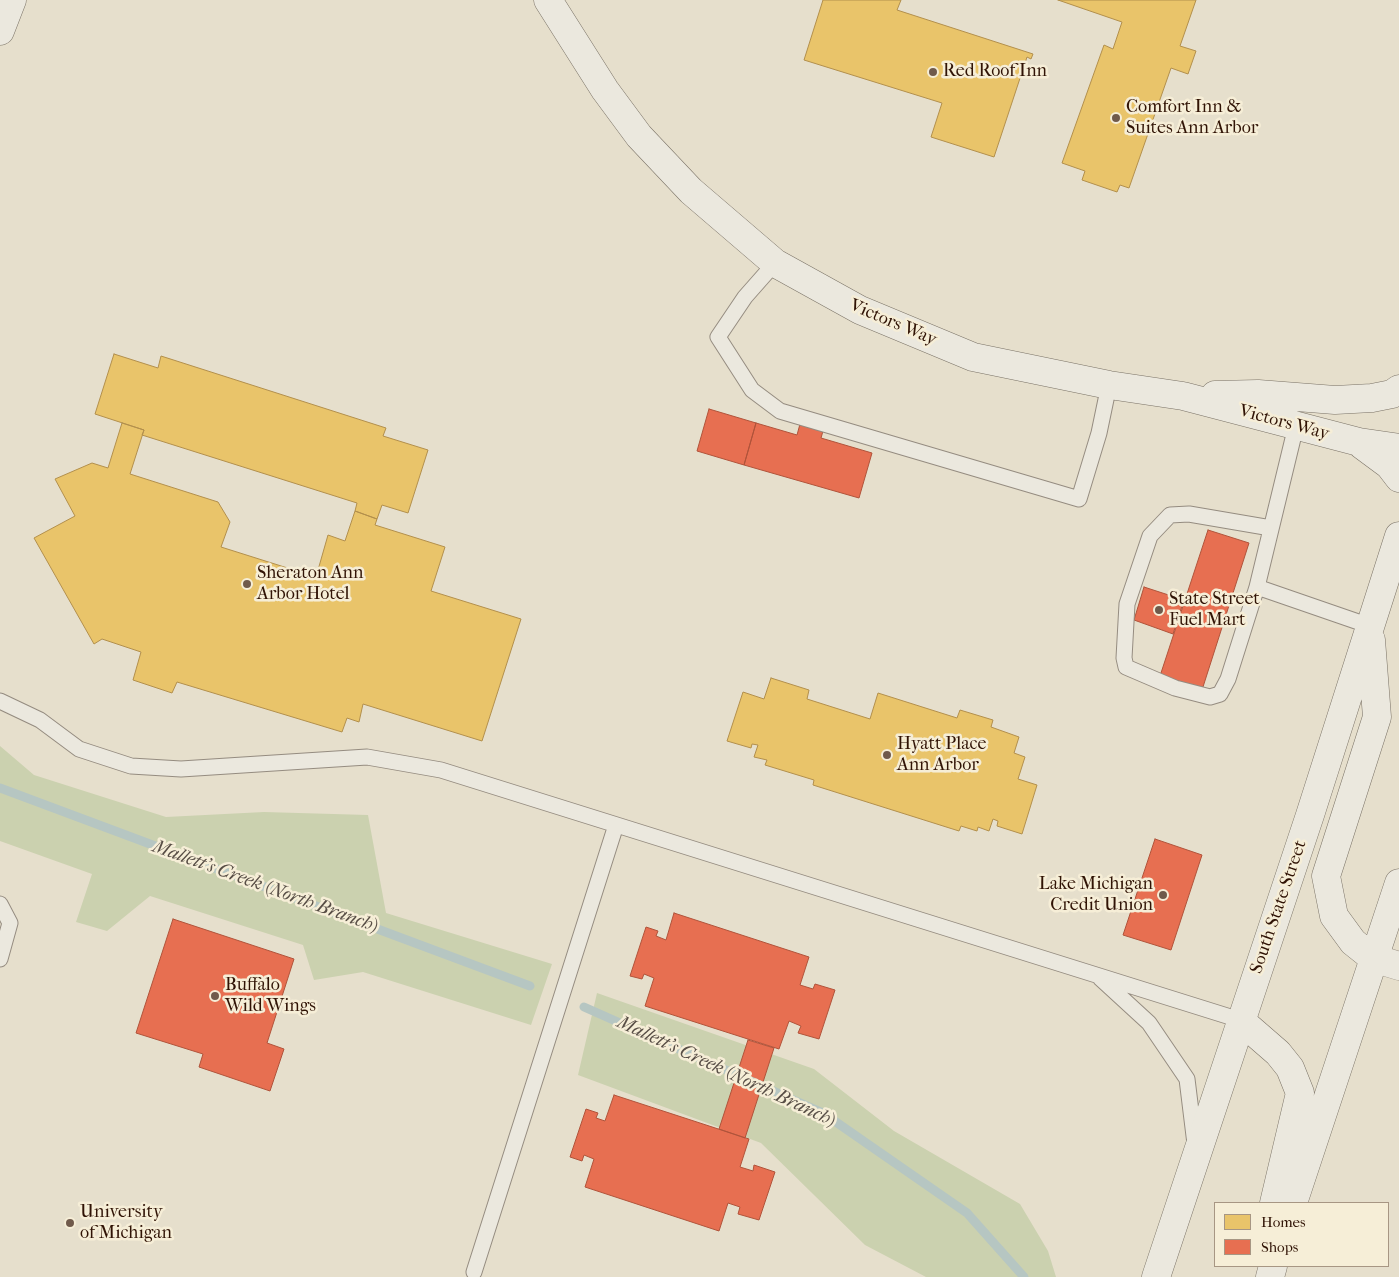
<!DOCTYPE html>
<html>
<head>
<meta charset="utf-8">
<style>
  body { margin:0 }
  #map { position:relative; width:1399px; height:1277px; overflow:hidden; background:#e6dfcc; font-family:"IM FELL French Canon",serif }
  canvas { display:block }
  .legend { position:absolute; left:1214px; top:1202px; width:175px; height:65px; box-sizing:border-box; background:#f6eed7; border:1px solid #a79683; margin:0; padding:6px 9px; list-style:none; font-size:15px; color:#301305 }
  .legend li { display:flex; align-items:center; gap:10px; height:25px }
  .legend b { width:25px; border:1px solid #a79683 }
</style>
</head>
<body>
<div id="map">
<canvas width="1399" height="1277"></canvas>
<ul class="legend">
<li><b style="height:14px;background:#e9c46a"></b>Homes</li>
<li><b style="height:14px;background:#e76f51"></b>Shops</li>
</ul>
</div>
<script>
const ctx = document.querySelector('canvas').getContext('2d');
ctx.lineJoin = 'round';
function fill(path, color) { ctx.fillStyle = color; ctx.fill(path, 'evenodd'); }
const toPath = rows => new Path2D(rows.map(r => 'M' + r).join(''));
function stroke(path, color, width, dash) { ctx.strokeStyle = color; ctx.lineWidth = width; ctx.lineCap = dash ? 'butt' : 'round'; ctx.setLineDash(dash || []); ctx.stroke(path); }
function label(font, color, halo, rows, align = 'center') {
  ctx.font = font + ' "IM FELL French Canon",serif'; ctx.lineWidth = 5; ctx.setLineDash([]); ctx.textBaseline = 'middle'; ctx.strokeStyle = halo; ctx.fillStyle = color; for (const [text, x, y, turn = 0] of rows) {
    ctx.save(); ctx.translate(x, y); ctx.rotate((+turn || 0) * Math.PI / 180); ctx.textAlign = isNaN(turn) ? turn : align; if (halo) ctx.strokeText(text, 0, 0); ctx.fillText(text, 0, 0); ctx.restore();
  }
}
fill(toPath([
  [0,746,34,775,166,817,264,812,368,815,386,913,552,964,531,1025,363,972,314,980,303,945,150,896,107,931,76,922,92,874,0,841],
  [597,993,814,1069,894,1131,1020,1204,1048,1251,1056,1277,926,1277,865,1245,761,1143,578,1075]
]), '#cbd1af');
const homes = toPath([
  [823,0,901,0,897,10,1033,54,1031,59,1027,57,994,157,931,137,942,103,804,60,823,0],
  [1058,0,1196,0,1180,46,1196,51,1188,74,1171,68,1129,188,1120,185,1117,192,1082,180,1085,171,1062,163,1104,45,1113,49,1122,22,1058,0],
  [114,354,158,368,161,356,386,428,383,436,428,450,408,513,382,505,377,519,355,511,357,503,142,435,144,430,95,414,114,354],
  [122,423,144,430,130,474,218,502,230,522,221,547,316,577,328,535,345,541,355,511,377,519,375,525,445,547,431,591,521,619,482,741,363,704,359,722,347,718,342,732,177,682,172,693,133,680,141,652,102,639,94,644,34,538,75,516,55,479,92,463,108,468,122,423],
  [771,678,809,690,807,699,870,719,878,693,957,718,960,710,993,720,991,727,1019,737,1014,753,1025,757,1018,779,1037,785,1022,834,997,826,998,821,993,819,989,831,978,827,977,831,961,826,959,831,813,785,814,780,765,765,767,760,754,757,758,745,752,744,751,748,727,741,743,692,764,699,771,678]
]);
fill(homes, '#e9c46a');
stroke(homes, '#b28f4c', 1);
const shops = toPath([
  [709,409,756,423,744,465,697,451,709,409],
  [756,423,797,435,800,424,823,431,821,438,872,453,859,498,744,465,756,423],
  [1208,530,1249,543,1202,690,1160,676,1208,530],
  [1144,587,1184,600,1173,634,1134,620,1144,587],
  [1155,839,1202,855,1171,950,1123,935,1155,839],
  [674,913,809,957,800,985,813,989,815,984,835,990,819,1039,798,1033,801,1026,789,1021,779,1049,645,1006,654,978,644,974,642,979,630,976,646,927,658,931,656,936,666,940,674,913],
  [173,919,294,959,267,1043,284,1049,270,1091,199,1067,203,1054,136,1033,173,919],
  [748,1040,774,1048,745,1138,719,1129,748,1040],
  [614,1095,749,1139,740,1167,753,1171,754,1165,775,1172,759,1220,738,1214,740,1207,728,1203,719,1231,585,1187,594,1159,584,1155,582,1161,570,1157,586,1109,598,1113,596,1118,605,1121,614,1095]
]);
fill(shops, '#e76f51');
stroke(shops, '#b0533a', 1);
stroke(toPath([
  [0,788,530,986],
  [584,1007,823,1113,967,1213,1024,1277]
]), '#b6c6c2', 9);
const lane = toPath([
  [775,263,745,297,718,337,752,390,780,411,1079,499,1099,433,1109,385],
  [1296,426,1257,587,1370,626],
  [1257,587,1228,679,1220,694,1210,697,1175,688,1126,667,1124,658,1127,604,1150,536,1170,515,1189,514,1271,528],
  [0,701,40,720,79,749,131,766,181,769,367,757,441,770,1240,1020],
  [0,904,10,923,0,959],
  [1100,978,1149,1023,1187,1079,1195,1144],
  [474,1272,616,825]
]);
const street = toPath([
  [1373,958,1399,966]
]);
const secondary = toPath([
  [548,0,605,90,639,136,691,191,775,263,860,310,973,357,1109,385,1183,396,1359,442,1399,448],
  [0,31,12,0],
  [1215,395,1258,394,1335,400,1372,398,1392,394,1399,389],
  [1362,445,1389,465,1399,478],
  [1371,640,1377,717,1326,876,1334,916,1353,942,1373,958],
  [1240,1020,1278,1053,1290,1068,1300,1093,1274,1203],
  [1293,1203,1399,883],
  [1156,1277,1310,815,1399,536],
  [1270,1277,1273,1266]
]);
stroke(lane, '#958c80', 17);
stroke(street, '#958c80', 29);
stroke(secondary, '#7a7266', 29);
stroke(lane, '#ebe8de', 15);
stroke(street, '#ebe8de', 28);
stroke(secondary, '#ebe8de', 28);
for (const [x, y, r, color] of [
  [933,72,5,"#705a4b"],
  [1116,118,5,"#705a4b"],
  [247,584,5,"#705a4b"],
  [1159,610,5,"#705a4b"],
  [887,755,5,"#705a4b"],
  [1163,895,5,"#705a4b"],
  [215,996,5,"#705a4b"],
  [70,1223,5,"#705a4b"]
]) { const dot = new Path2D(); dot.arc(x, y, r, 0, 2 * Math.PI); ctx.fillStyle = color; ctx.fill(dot); stroke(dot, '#f6eed7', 2); }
label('18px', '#301305', '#f6eed7', [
  ["Red Roof Inn",943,72],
  ["Comfort Inn &",1126,108],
  ["Suites Ann Arbor",1126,129],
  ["Sheraton Ann",257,574],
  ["Arbor Hotel",257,595],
  ["State Street",1169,600],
  ["Fuel Mart",1169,621],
  ["Hyatt Place",897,745],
  ["Ann Arbor",897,766],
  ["Lake Michigan",1153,885,"right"],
  ["Credit Union",1153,906,"right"],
  ["Buffalo",225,986],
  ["Wild Wings",225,1007],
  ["University",80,1213],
  ["of Michigan",80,1234]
], 'left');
label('18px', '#301305', '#f6eed7', [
  ["Victors Way",893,323,23],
  ["Victors Way",1284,423,15],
  ["South State Street",1279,907,-71]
]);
label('italic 19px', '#584e46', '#f6eed7', [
  ["Mallett's Creek (North Branch)",265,887,20],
  ["Mallett's Creek (North Branch)",726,1072,25]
]);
</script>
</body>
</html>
